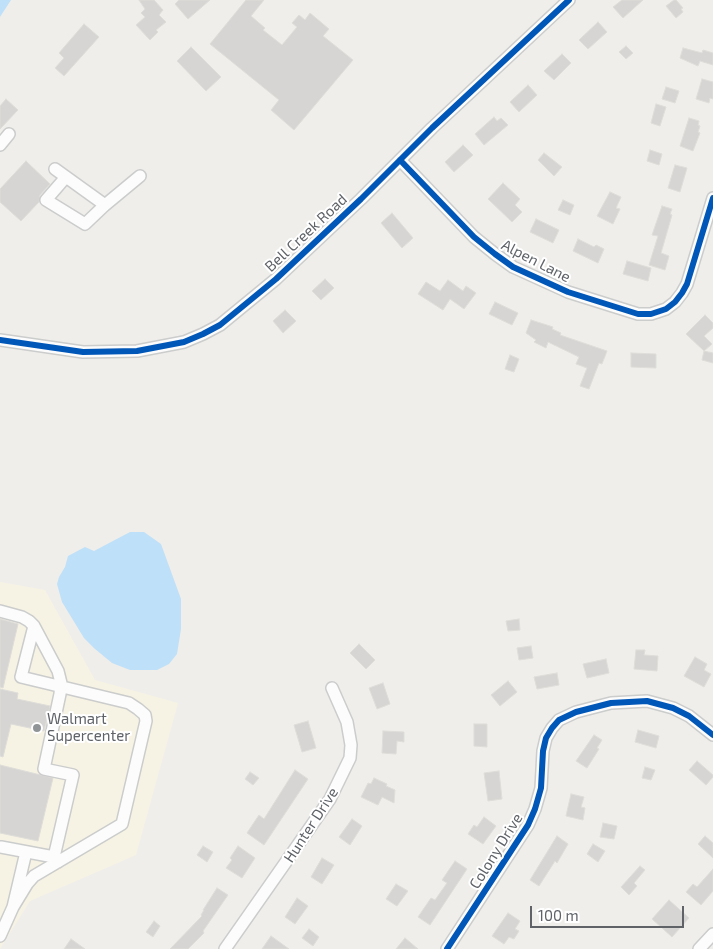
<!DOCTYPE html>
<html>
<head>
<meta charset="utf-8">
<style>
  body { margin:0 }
  #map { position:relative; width:713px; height:949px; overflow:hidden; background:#efeeea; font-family:"Exo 2",sans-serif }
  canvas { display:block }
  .scale { position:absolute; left:530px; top:906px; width:154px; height:22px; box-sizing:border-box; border:2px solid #5f6368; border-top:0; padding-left:6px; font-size:15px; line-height:18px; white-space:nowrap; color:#5f6368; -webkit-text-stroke:4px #fff; paint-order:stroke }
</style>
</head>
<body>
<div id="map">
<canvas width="713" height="949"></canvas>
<div class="scale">100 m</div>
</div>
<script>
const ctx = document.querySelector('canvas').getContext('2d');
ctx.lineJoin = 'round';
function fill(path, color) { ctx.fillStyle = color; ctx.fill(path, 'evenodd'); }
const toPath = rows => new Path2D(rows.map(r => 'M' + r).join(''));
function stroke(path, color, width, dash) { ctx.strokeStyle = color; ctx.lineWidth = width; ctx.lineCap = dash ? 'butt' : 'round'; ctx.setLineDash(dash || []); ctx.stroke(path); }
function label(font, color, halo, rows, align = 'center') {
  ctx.font = font + ' "Exo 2",sans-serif'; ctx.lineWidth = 4; ctx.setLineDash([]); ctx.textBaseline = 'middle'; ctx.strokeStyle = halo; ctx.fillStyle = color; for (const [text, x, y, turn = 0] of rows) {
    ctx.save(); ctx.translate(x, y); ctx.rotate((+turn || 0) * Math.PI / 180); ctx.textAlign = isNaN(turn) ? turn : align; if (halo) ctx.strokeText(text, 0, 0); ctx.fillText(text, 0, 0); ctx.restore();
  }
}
fill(toPath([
  [0,582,45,590,95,680,178,703,136,855,30,901,0,949]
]), '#f7f3e4');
fill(toPath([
  [0,0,11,0,0,17],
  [130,532,144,532,161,544,181,599,181,629,177,654,169,664,157,670,130,670,112,663,95,649,84,638,62,602,57,584,59,577,65,567,68,556,85,547,94,551]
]), '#bfe0f9');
const building = toPath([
  [139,0,154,0,163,10,159,15,166,22,156,30,158,32,150,40,136,25,145,17,141,13,145,9,139,0],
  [179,0,210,0,188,19,175,4,179,0],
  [246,0,264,0,251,16,265,28,263,30,282,45,297,27,292,23,299,15,305,20,310,13,329,29,323,36,353,60,294,130,271,110,279,100,210,44,246,0],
  [622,0,643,0,623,18,613,7,622,0],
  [674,0,676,0,683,8,681,9,683,12,676,18,666,6,674,0],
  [598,22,607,32,588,49,579,40,598,22],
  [84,24,99,37,64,76,55,68,64,58,59,53,84,24],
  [626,46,633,53,626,59,619,52,626,46],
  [191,47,221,77,206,91,177,61,191,47],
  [683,48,702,53,703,50,713,53,713,65,700,61,698,66,680,58,683,48],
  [562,54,571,63,554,80,544,71,562,54],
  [702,79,713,82,713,99,710,98,709,103,696,99,702,79],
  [528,85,537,95,519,112,510,102,528,85],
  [666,87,679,91,675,103,662,99,666,87],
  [6,99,18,110,0,129,0,106,6,99],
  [656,104,666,107,660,126,651,123,656,104],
  [494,117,497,121,501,118,508,125,484,145,475,134,494,117],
  [689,118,699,121,698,125,700,126,698,132,700,133,693,151,680,146,689,118],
  [463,145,473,155,454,172,445,162,463,145],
  [650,150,662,154,659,165,647,161,650,150],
  [544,153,562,167,554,176,538,160,544,153],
  [26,161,50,184,40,195,39,202,21,221,0,202,0,189,26,161],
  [675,165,687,168,680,192,668,188,675,165],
  [503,183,520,199,515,205,522,212,512,222,488,199,503,183],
  [610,192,621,197,616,208,620,209,613,224,597,216,610,192],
  [563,200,574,205,570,215,558,210,563,200],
  [662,206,672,209,670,214,672,215,661,253,669,256,665,270,649,265,658,236,652,235,662,206],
  [392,213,413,238,402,248,381,223,392,213],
  [536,219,559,230,553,243,530,232,536,219],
  [578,239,594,247,596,245,604,249,598,263,573,251,578,239],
  [627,261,651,268,648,281,623,274,627,261],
  [325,279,334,288,321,300,312,291,325,279],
  [448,280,463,291,466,286,476,293,464,309,450,299,443,310,418,294,426,282,440,291,448,280],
  [495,302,518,313,512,325,489,314,495,302],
  [285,310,296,321,283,333,273,321,285,310],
  [705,315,713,323,713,328,704,336,712,344,704,351,713,353,713,363,702,360,704,351,686,334,705,315],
  [531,320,553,327,552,329,561,333,560,335,607,351,602,364,599,363,589,389,580,386,587,368,576,364,579,357,548,342,546,348,534,342,536,340,526,333,531,320],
  [631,353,656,354,656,368,631,367,631,353],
  [510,355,519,359,514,372,505,369,510,355],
  [0,619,18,624,3,688,0,687,0,619],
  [519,619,520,630,508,631,506,621,519,619],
  [359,644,375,660,366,669,350,653,359,644],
  [531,646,533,658,519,660,517,648,531,646],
  [636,650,645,650,644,655,658,656,657,671,634,669,636,650],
  [695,657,707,664,704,670,711,674,704,687,684,676,695,657],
  [606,659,609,673,587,678,583,664,606,659],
  [557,673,559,685,537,689,534,677,557,673],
  [508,681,517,692,500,706,491,695,508,681],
  [383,683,390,704,377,709,369,688,383,683],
  [0,689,18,693,17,699,50,706,44,731,11,724,3,757,0,756,0,689],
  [308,721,316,748,302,752,294,725,308,721],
  [474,724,487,724,487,747,474,746,474,724],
  [638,730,659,736,656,748,635,742,638,730],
  [383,731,404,732,404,742,397,741,396,754,382,753,383,731],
  [594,735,602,740,597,748,599,749,587,768,576,761,594,735],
  [697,761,713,775,713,777,706,785,689,770,697,761],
  [0,765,53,778,38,841,0,833,0,765],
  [645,767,655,770,651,780,642,778,645,767],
  [295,770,308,779,264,845,247,833,259,815,264,819,295,770],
  [499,771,502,799,488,801,484,773,499,771],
  [250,772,259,778,253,785,245,779,250,772],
  [374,778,387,784,386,786,395,790,394,803,382,797,378,805,361,797,368,783,371,784,374,778],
  [571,794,584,797,581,807,585,808,583,820,566,816,571,794],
  [484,817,496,826,483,844,468,834,474,825,477,827,484,817],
  [352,819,362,826,350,845,339,837,352,819],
  [603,823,617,826,614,839,600,837,603,823],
  [557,836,568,844,557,863,555,861,539,886,530,880,557,836],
  [705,836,713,843,713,858,698,844,705,836],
  [593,844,605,851,598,862,587,854,593,844],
  [203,846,213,852,207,862,197,855,203,846],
  [238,846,255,858,242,878,226,868,232,860,230,858,238,846],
  [322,858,334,865,322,884,311,877,322,858],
  [455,861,467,869,430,925,418,917,431,898,435,900,447,883,442,880,455,861],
  [640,866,645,870,634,883,637,886,629,895,621,887,640,866],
  [713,869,713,891,701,905,686,892,693,884,697,887,713,869],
  [396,884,408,891,397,906,386,899,396,884],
  [217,888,228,895,203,931,204,933,188,949,170,949,202,916,201,915,204,910,203,910,217,888],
  [297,898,308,906,295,924,285,917,297,898],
  [669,900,689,918,672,937,652,919,669,900],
  [508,913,520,921,515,929,519,931,514,939,509,937,504,944,492,936,508,913],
  [154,921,160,926,153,937,146,932,154,921],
  [309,929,319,937,313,946,302,938,309,929],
  [271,936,289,949,262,949,271,936],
  [405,938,418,949,396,949,405,938],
  [71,939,85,949,64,949,71,939]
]);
fill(building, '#d6d5d3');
stroke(building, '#deddd9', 1);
const minor = toPath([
  [0,145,9,134],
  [400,160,474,237,495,254,513,267,568,292,638,314,651,314,666,309,675,302,682,293,687,284,713,198],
  [55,169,105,205,140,176],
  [66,177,46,200,85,224,105,205],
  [0,340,83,352,137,351,184,342,203,334,220,325,276,279,361,199,432,128,569,0],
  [0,611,22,617,29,621,34,626,58,671,61,683,60,694,44,769,73,775,54,857],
  [1,847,54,857,58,862],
  [13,907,27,884,34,876,122,824,146,721,145,715,138,709,129,703,21,677,34,626],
  [0,936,13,907,26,852],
  [225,949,330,799,350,758,351,745,347,722,332,688],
  [447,949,528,825,535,809,541,788,543,751,546,738,552,728,559,720,576,712,611,703,647,701,673,708,689,716,713,735],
  [699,949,713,934]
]);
stroke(minor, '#cbcccc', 14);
stroke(minor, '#fdfcfc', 11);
stroke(toPath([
  [400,160,474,237,495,254,513,267,568,292,638,314,651,314,666,309,675,302,682,293,687,284,713,198],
  [0,340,83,352,137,351,184,342,203,334,220,325,276,279,361,199,432,128,569,0],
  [447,949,528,825,535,809,541,788,543,751,546,738,552,728,559,720,576,712,611,703,647,701,673,708,689,716,713,735]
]), '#0057b8', 6);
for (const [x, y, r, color] of [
  [37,728,5,"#919496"]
]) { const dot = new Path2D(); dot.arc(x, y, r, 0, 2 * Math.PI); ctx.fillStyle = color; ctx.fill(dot); stroke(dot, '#fff', 2); }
label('15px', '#5f6368', '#fff', [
  ["Bell Creek Road",306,233,-43],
  ["Alpen Lane",536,261,27],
  ["Hunter Drive",311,825,-57],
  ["Colony Drive",496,851,-58]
]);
label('15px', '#5f6368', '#fff', [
  ["Walmart",47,719],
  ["Supercenter",47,736]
], 'left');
</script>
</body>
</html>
